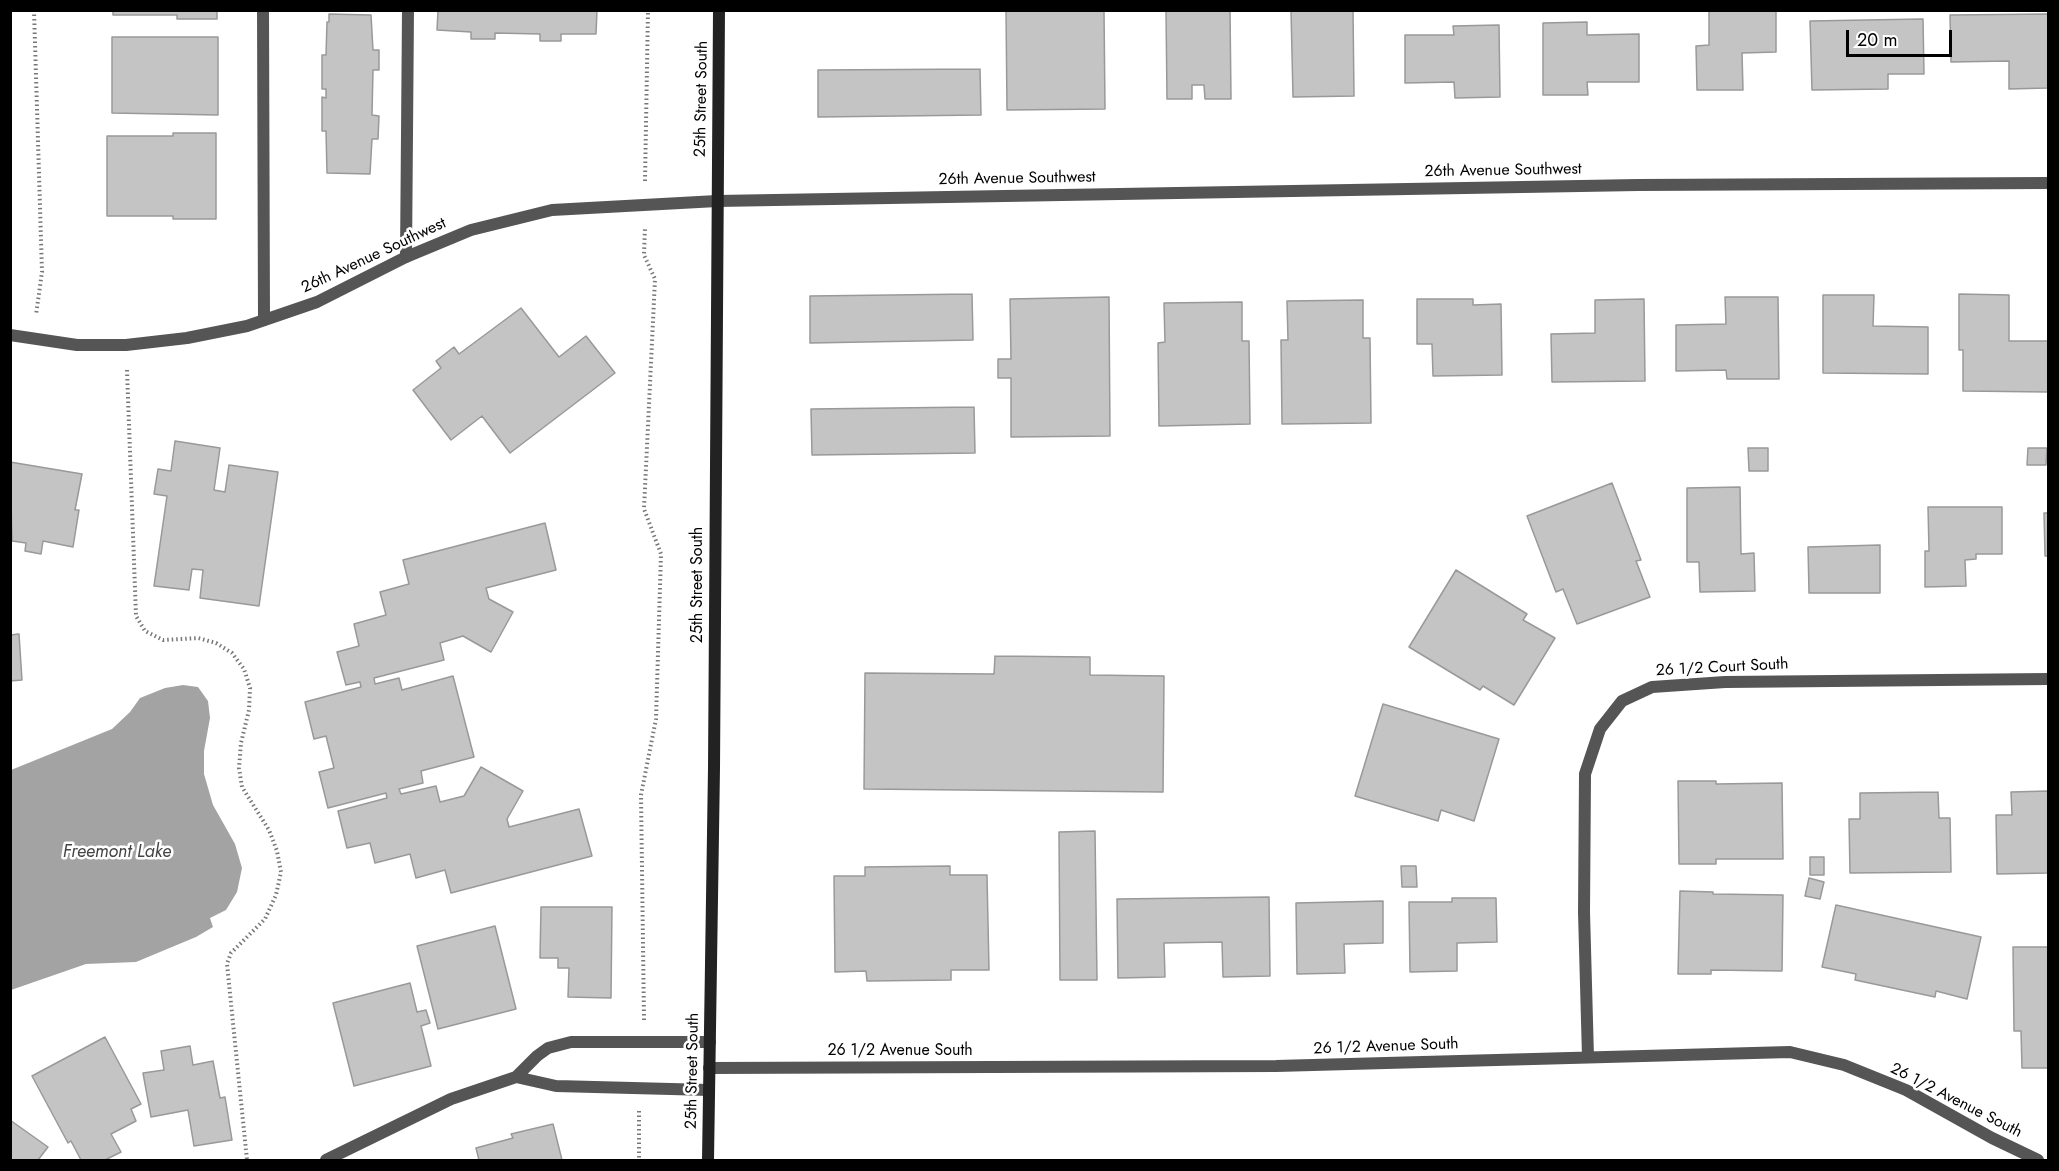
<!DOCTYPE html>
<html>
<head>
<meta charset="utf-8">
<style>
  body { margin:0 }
  #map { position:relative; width:2059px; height:1171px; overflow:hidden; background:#fff; font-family:Jost,sans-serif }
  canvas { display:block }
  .frame { position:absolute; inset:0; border:12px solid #000; pointer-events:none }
  .scale { position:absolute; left:1846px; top:30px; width:106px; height:27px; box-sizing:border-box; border:3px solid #000; border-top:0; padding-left:8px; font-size:18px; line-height:21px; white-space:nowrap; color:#000; -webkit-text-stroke:4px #fff; paint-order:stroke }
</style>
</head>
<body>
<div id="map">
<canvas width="2059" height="1171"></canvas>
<div class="frame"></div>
<div class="scale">20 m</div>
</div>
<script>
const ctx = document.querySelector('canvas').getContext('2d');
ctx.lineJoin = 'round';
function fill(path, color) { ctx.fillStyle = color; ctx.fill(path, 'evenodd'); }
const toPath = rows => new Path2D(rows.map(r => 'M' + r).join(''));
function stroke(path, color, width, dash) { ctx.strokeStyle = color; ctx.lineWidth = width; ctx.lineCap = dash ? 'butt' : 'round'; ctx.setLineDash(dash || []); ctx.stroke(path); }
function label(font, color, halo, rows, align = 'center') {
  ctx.font = font + ' Jost,sans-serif'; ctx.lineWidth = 5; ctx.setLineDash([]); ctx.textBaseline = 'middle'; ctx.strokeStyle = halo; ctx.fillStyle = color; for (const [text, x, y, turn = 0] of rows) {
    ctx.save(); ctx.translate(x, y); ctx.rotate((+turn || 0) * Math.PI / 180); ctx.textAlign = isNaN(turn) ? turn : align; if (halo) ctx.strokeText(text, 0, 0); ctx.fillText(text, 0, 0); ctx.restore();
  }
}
fill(toPath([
  [183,685,198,687,208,701,210,718,204,751,204,774,213,805,235,844,242,868,237,892,226,910,210,918,213,927,196,937,136,962,86,964,11,990,11,770,112,729,130,712,140,698,165,688]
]), '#a3a3a3');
const building = toPath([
  [113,10,217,10,217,19,177,19,177,15,113,15,113,10],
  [438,10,597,10,596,34,561,34,561,41,540,41,540,34,495,33,495,39,471,39,471,32,437,30,438,10],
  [1006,10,1104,10,1105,109,1007,110,1006,10],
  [1230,10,1231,99,1205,99,1204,85,1192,85,1192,99,1167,99,1166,11,1230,10],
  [1291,10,1353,10,1354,96,1293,97,1291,10],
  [1709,10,1776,10,1776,52,1742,53,1743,90,1697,90,1696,46,1709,45,1709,10],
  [329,14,371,15,373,50,379,50,379,70,373,70,372,115,379,116,378,139,372,139,370,174,327,173,326,131,322,131,322,97,326,98,326,89,322,89,322,55,326,55,327,22,329,22,329,14],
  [2048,14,2048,88,2009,89,2009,61,1951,62,1950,15,2048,14],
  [1923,19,1924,74,1888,74,1888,89,1812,90,1810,21,1923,19],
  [1587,22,1587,35,1639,34,1639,82,1587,82,1588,95,1543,95,1543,23,1587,22],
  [1499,25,1500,97,1455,98,1454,82,1405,83,1405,35,1454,35,1453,26,1499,25],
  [112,37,218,37,218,115,112,113,112,37],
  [980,69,981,115,818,117,818,70,980,69],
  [173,133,216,133,216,219,173,219,173,216,107,216,107,136,173,136,173,133],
  [972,294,973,340,810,343,810,296,972,294],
  [1959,294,2009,295,2009,341,2048,341,2048,392,1963,391,1963,350,1959,350,1959,294],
  [1823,295,1874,295,1873,326,1928,327,1928,374,1823,373,1823,295],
  [1109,297,1110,436,1011,437,1011,378,998,378,998,359,1011,359,1010,299,1109,297],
  [1725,297,1778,297,1779,379,1727,379,1726,370,1676,371,1676,325,1726,324,1725,297],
  [1417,299,1473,299,1473,305,1501,304,1502,375,1433,376,1432,344,1417,344,1417,299],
  [1644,299,1645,381,1552,382,1551,334,1595,333,1595,300,1644,299],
  [1363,300,1363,338,1370,338,1371,423,1282,424,1281,340,1288,340,1287,301,1363,300],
  [1242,302,1242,341,1249,341,1250,424,1159,426,1158,343,1165,342,1164,303,1242,302],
  [521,308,559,357,586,336,615,373,510,453,482,416,451,440,413,390,441,368,436,361,454,347,459,354,521,308],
  [974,407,975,453,812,455,811,409,974,407],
  [175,441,220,448,214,490,225,492,229,465,278,472,259,606,200,598,203,570,192,569,189,590,154,586,167,496,154,494,158,469,171,471,175,441],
  [1748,448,1768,448,1768,471,1749,471,1748,448],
  [2028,448,2047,448,2046,465,2027,465,2028,448],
  [10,462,82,474,75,510,79,510,73,547,43,541,41,554,25,551,26,543,12,541,10,462],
  [1612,483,1641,560,1636,561,1650,597,1577,624,1563,589,1556,592,1527,516,1612,483],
  [1740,487,1741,554,1754,553,1755,591,1700,592,1699,562,1687,562,1687,488,1740,487],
  [1928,507,2002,507,2002,554,1976,554,1976,559,1965,560,1966,586,1925,587,1925,551,1929,551,1928,507],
  [2044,513,2048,513,2048,556,2045,556,2044,513],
  [545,523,556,570,486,588,489,599,513,612,491,652,463,636,440,643,444,660,374,678,375,684,399,678,402,690,453,676,474,757,421,771,423,783,399,789,401,794,436,786,440,802,464,796,481,767,523,791,507,819,509,827,579,809,592,856,451,893,445,870,416,878,410,854,375,863,370,843,347,848,338,811,387,798,386,793,328,808,319,772,334,768,326,736,314,739,305,702,361,687,360,682,346,685,337,652,359,646,354,624,386,615,380,592,409,584,403,560,545,523],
  [1880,545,1880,593,1809,593,1808,547,1880,545],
  [1456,570,1527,614,1523,620,1555,638,1514,705,1483,686,1480,690,1409,647,1456,570],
  [19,634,22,680,10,681,10,635,19,634],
  [995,656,1090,657,1090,675,1164,676,1163,792,864,789,865,673,994,674,995,656],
  [1383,704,1499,739,1474,821,1441,810,1438,821,1355,796,1383,704],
  [1678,781,1716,781,1716,784,1782,783,1783,859,1716,859,1716,864,1679,864,1678,781],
  [2048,791,2048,873,1997,874,1996,815,2012,815,2011,792,2048,791],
  [1938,792,1939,818,1950,818,1951,872,1850,873,1849,819,1860,819,1860,793,1938,792],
  [1095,831,1097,980,1060,980,1059,832,1095,831],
  [1810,857,1824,857,1824,875,1810,875,1810,857],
  [950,866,950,875,987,875,989,970,951,970,951,980,867,981,866,971,835,972,834,876,865,876,865,867,950,866],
  [1401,866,1416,866,1417,887,1402,887,1401,866],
  [1809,878,1824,882,1820,899,1805,896,1809,878],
  [1680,891,1713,892,1713,894,1783,895,1782,971,1711,970,1711,974,1678,974,1680,891],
  [1269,897,1270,976,1223,977,1222,942,1164,943,1165,977,1118,978,1117,899,1269,897],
  [1452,898,1496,898,1497,942,1457,943,1457,971,1410,972,1409,902,1452,902,1452,898],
  [1383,901,1383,943,1344,944,1345,973,1297,974,1296,903,1383,901],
  [1836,905,1981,937,1967,999,1936,991,1935,997,1855,980,1856,974,1822,967,1836,905],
  [541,907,612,907,611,998,568,997,569,968,558,968,558,958,540,958,541,907],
  [495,926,516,1009,438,1029,417,946,495,926],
  [2013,947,2048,947,2048,1068,2022,1068,2021,1031,2014,1031,2013,947],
  [410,983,417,1012,426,1010,430,1023,421,1026,431,1066,354,1086,333,1003,410,983],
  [105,1037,141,1104,131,1109,136,1121,111,1134,121,1152,105,1160,81,1160,71,1141,68,1143,32,1076,105,1037],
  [190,1046,193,1065,213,1061,220,1098,225,1097,232,1140,194,1146,188,1110,151,1117,143,1073,164,1070,161,1051,190,1046],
  [10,1120,48,1147,38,1160,10,1160,10,1120],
  [553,1124,562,1160,479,1160,476,1148,513,1138,511,1134,553,1124]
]);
fill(building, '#c4c4c4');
stroke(building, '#999', 1.5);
stroke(toPath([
  [34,10,42,272,36,315],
  [645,181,648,10],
  [127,370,136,616,145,631,163,640,198,638,216,643,232,653,244,669,250,688,249,710,241,743,239,768,242,787,269,830,277,851,281,872,276,895,265,919,231,953,227,964,247,1160],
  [644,1020,641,795,656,719,661,554,644,509,655,279,644,255,645,227],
  [639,1111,639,1160]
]), '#777', 4, [1.5, 3]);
stroke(toPath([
  [263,10,264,320],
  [406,257,408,10]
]), '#555', 12);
stroke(toPath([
  [717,201,1638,185,2048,183],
  [1588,1057,1584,912,1585,774,1600,729,1622,701,1652,687,1725,682,2048,679],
  [709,1068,1276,1066,1790,1052,1844,1065,1906,1090,1992,1138,2038,1160],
  [516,1077,556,1086,709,1090],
  [326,1160,451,1099,516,1077,537,1056,548,1048,571,1042,710,1042]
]), '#555', 12);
stroke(toPath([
  [10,335,77,345,126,345,187,338,247,326,317,302,406,257,471,230,552,210,717,201]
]), '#555', 12);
stroke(toPath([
  [708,1160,714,768,719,10]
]), '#222', 12);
label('16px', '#000', '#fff', [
  ["25th Street South",702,99,-89],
  ["26th Avenue Southwest",1503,171,-1],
  ["26th Avenue Southwest",1017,179,-1],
  ["26th Avenue Southwest",374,256,-25],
  ["25th Street South",698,585,-90],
  ["26 1/2 Court South",1722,668,-3],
  ["26 1/2 Avenue South",1386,1047,-2],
  ["26 1/2 Avenue South",900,1051],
  ["25th Street South",693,1071,-89],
  ["26 1/2 Avenue South",1956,1101,27]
]);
label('italic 18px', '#444', '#fff', [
  ["Freemont Lake",117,853]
]);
</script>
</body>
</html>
